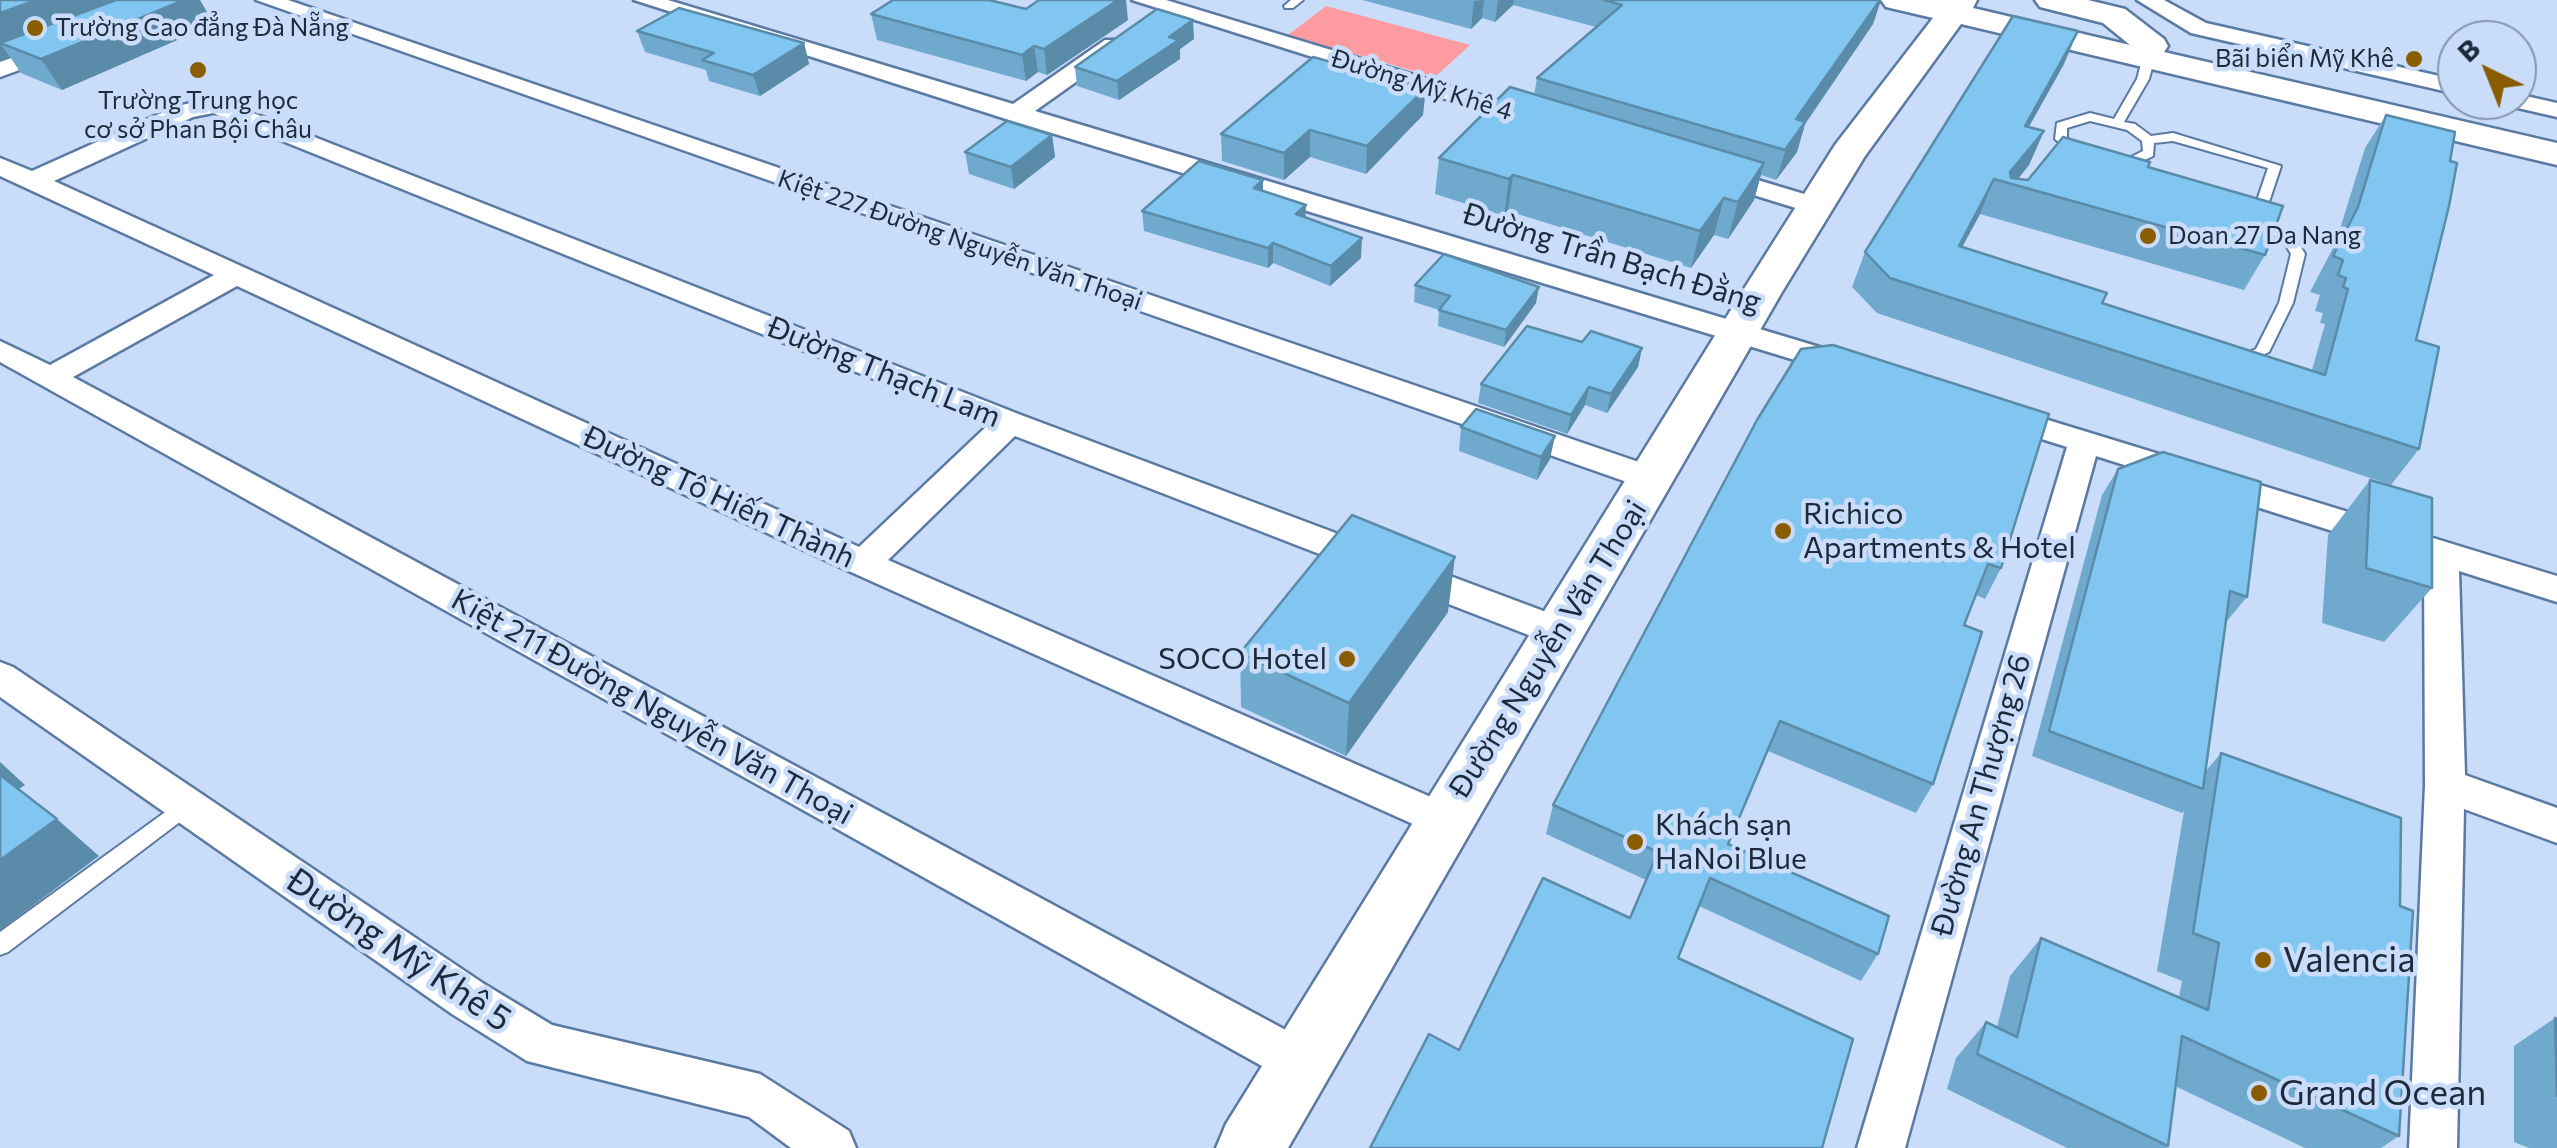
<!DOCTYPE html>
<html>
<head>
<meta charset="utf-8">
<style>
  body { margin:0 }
  #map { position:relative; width:2557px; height:1148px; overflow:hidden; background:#c9ddfa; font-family:Commissioner,sans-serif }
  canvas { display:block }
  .north { position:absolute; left:2437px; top:20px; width:100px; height:100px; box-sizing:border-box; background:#c9ddfa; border:2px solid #8495ae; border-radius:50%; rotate:317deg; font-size:28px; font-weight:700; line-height:40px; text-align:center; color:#1c2a3b }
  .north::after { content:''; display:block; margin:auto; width:35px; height:45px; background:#8a5d00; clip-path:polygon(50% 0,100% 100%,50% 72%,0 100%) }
</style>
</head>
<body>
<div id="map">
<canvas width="2557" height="1148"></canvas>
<div class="north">B</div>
</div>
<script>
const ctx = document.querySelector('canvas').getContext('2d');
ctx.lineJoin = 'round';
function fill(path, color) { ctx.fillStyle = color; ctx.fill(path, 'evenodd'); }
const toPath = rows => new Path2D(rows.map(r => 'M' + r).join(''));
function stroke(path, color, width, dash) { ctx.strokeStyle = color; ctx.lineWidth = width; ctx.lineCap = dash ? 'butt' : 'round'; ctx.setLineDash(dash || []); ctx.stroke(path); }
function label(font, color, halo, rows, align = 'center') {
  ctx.font = font + ' Commissioner,sans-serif'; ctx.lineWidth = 9; ctx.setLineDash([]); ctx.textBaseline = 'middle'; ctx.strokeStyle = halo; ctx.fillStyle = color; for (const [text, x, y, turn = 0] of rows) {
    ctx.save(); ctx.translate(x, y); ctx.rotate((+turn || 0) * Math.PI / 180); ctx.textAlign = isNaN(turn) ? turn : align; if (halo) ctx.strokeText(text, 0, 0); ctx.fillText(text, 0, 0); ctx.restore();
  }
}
fill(toPath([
  [1326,6,1470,45,1435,77,1288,35]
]), '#fe9ba1');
const lane = toPath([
  [1291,0,1303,0,1293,8,1285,8,1284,6,1291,0],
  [2148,57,2154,60,2149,79,2124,122,2135,124,2151,136,2173,133,2281,166,2263,220,2293,234,2305,254,2293,303,2269,352,2242,364,2237,366,2229,361,2256,349,2279,303,2291,254,2283,240,2247,221,2251,218,2268,168,2173,141,2154,143,2153,156,2137,164,2106,165,2074,155,2055,139,2057,123,2090,113,2114,119,2137,79,2142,60,2148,57],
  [2090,121,2127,130,2142,141,2143,151,2131,157,2107,157,2082,149,2067,138,2067,128,2090,121],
  [186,797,193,800,196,806,193,812,8,952,0,955,0,932,186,797]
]);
const street = toPath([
  [256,0,288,0,1665,471,1669,479,1665,487,1641,487,256,0],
  [634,0,668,0,1013,104,1105,40,1121,40,1121,50,1035,111,1856,358,1860,365,1845,375,1834,372,1006,119,634,0],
  [1132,0,1166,0,1546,115,1549,120,1546,125,1528,125,1132,0],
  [2137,0,2164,0,2206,23,2457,80,2457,94,2191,33,2137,0],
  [58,41,69,48,66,53,0,77,0,62,58,41],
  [2517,94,2557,103,2557,117,2505,105,2501,100,2517,100,2517,94],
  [215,98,1021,415,1570,621,1575,631,1570,641,1557,645,1544,641,1015,436,888,560,1456,808,1462,820,1456,832,1442,837,851,572,237,286,73,377,1319,1048,1326,1064,1319,1080,1303,1086,1287,1080,0,362,0,341,50,365,214,275,0,176,0,158,32,171,177,106,215,98],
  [213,113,988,425,859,547,54,181,193,117,213,113],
  [1711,166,1824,200,1828,206,1815,214,1702,179,1698,174,1702,169,1711,166],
  [1999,405,2557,576,2557,602,2459,571,2465,775,2557,808,2557,843,2464,809,2457,1148,2409,1148,2425,785,2424,560,2096,456,1905,1148,1857,1148,2067,447,1988,422,1983,415,1988,408,1999,405],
  [0,662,13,667,484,984,552,1025,760,1074,849,1131,856,1148,791,1148,749,1117,527,1061,452,1014,0,697,0,662]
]);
const secondary = toPath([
  [1881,0,1977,0,1973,8,2130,45,2103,23,2040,7,2035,0,2088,0,2125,9,2164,39,2168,46,2164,52,2557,143,2557,165,1961,24,1865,156,1782,292,1288,1148,1216,1148,1226,1124,1742,292,1835,145,1933,18,1886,7,1881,0]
]);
stroke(lane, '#5a79a3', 4);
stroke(street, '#5a79a3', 5);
stroke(secondary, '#5a79a3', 5);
fill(lane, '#fff');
fill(street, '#fff');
fill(secondary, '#fff');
fill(toPath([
  [0,0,214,24,62,90,21,73,10,57,0,61],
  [1362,0,1881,0,1873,24,1805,124,1797,152,1776,180,1761,175,1754,200,1728,239,1714,235,1691,268,1508,211,1504,216,1435,194,1439,158,1534,95,1537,78,1596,27,1513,5,1495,22,1482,18,1471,29],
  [1026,9,1128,20,1047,75,1038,72,1026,81,877,40,871,14],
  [637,31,804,43,809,64,760,96,709,81,706,70,645,52],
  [1194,39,1180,49,1180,59,1119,100,1077,86,1075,67],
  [2064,64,2029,127,2044,131,2029,165,2018,179,2028,180,2148,167,2265,255,2244,290,1980,214,1962,247,2102,303,2312,370,2325,324,2320,323,2323,313,2315,311,2320,295,2310,292,2336,242,2365,148,2386,115,2416,340,2419,449,2391,485,1877,313,1852,287,1865,252],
  [1423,115,1366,174,1310,157,1284,180,1222,161,1221,134],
  [1052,135,1055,157,1014,189,969,174,965,152],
  [1263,180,1263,191,1306,217,1361,258,1330,286,1273,263,1268,268,1144,231,1142,211],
  [1415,285,1536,303,1504,347,1438,326,1439,310,1414,302],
  [1582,342,1642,348,1638,367,1607,413,1585,405,1567,434,1478,403,1481,384],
  [1757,420,2001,568,1985,599,1976,595,1964,625,1933,784,1916,813,1768,751,1728,844,1878,954,1861,981,1699,906,1678,958,1459,1050,1630,918,1646,880,1546,834,1553,805],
  [1461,427,1550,459,1537,480,1459,451],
  [2118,469,2247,597,2226,622,2205,772,2221,753,2399,1136,2381,1148,2305,1148,2175,1086,2168,1146,2166,1148,2067,1148,1947,1089,1956,1058,1986,1022,1997,1027,2010,976,2041,938,2179,997,2182,981,2157,971,2184,811,2182,813,2032,756,2102,495],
  [2370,480,2432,588,2384,642,2322,623,2328,535],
  [1448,612,1346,756,1241,707,1240,653],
  [2555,1018,2557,1019,2557,1148,2529,1148,2514,1142,2514,1046]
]), '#6faace');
fill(toPath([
  [36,0,152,0,0,43,10,57,0,61,0,13],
  [184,0,200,0,214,24,62,90,41,59],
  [1118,0,1126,0,1128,20,1047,75,1044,49],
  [1484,0,1482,18,1471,29,1474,1],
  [1498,0,1514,0,1513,5,1495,22],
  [1880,0,1881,0,1873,24,1805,124,1797,152,1776,180,1796,119],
  [1193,20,1194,39,1180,49,1180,59,1119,100,1117,81,1169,37],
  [2078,31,2064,64,2010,160,2025,126],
  [804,43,809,64,760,96,753,75],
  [1034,46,1038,72,1026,81,1022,55],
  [1426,88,1423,115,1366,174,1367,146],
  [1310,130,1310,157,1284,180,1284,153],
  [2044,131,2029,165,2013,185,2010,172],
  [1052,135,1055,157,1014,189,1011,167],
  [1764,163,1754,200,1728,239,1738,202],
  [1513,175,1508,211,1504,216,1509,179],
  [1994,179,1980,214,1944,281,1959,246],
  [1263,180,1263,200,1254,188],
  [1724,198,1714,235,1691,268,1700,231],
  [1306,205,1305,225,1296,214],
  [1362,238,1361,258,1330,286,1331,266],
  [1273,243,1273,263,1268,268,1268,248],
  [1539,287,1536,303,1504,347,1506,330],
  [1642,348,1638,367,1607,413,1611,394],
  [1589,387,1585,405,1567,434,1571,415],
  [1555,436,1550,459,1537,480,1541,457],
  [1455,557,1448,612,1346,756,1349,703],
  [0,762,25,785,16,791,0,777],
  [57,819,99,856,0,930,0,860]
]), '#5a8ba8');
const building = toPath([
  [0,0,36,0,0,13,0,0],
  [116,0,184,0,41,59,0,43,116,0],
  [893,0,989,0,1026,9,1039,0,1118,0,1044,49,1034,46,1022,55,871,14,893,0],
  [1604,0,1880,0,1796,119,1805,122,1785,150,1537,78,1622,5,1604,0],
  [679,8,804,43,753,75,702,60,714,53,637,31,679,8],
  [1157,9,1193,20,1169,37,1179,40,1117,81,1075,67,1157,9],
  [2013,16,2078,31,2025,126,2044,131,2010,172,2011,178,2028,180,2063,137,2150,162,2148,167,2283,206,2265,255,1994,179,1959,246,2107,293,2102,303,2325,375,2348,289,2343,287,2346,278,2338,275,2343,260,2333,256,2358,207,2386,115,2455,132,2450,161,2457,163,2449,206,2416,340,2439,347,2419,449,1890,278,1865,252,2013,16],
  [1313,57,1426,88,1367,146,1310,130,1284,153,1221,134,1313,57],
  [1510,87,1764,163,1738,202,1724,198,1700,231,1513,175,1509,179,1439,158,1510,87],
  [1007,121,1052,135,1011,167,965,152,1007,121],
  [1199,161,1263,180,1254,188,1306,205,1296,214,1362,238,1331,266,1273,243,1268,248,1142,211,1199,161],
  [1444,254,1539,287,1506,330,1439,310,1450,296,1415,285,1444,254],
  [1527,326,1582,342,1591,331,1642,348,1611,394,1589,387,1571,415,1481,384,1527,326],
  [1833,345,2049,414,2001,568,1988,564,1964,625,1982,632,1933,784,1780,721,1728,844,1889,916,1878,954,1710,878,1678,958,1853,1039,1822,1148,1370,1148,1429,1034,1459,1050,1543,878,1630,918,1658,852,1553,805,1757,420,1801,349,1833,345],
  [1476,409,1555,436,1541,457,1461,427,1476,409],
  [2163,452,2261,482,2247,597,2230,591,2203,789,2049,731,2118,469,2163,452],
  [2370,480,2432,498,2432,588,2366,568,2370,480],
  [1352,515,1455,557,1349,703,1240,653,1352,515],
  [2221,753,2401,818,2400,906,2413,911,2399,1136,2182,1036,2168,1146,1977,1054,1986,1022,2017,1037,2041,938,2208,1010,2219,943,2193,933,2221,753],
  [0,775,57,819,0,860,0,775],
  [2555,1018,2557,1019,2557,1096,2555,1018]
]);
fill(building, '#81c6f0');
stroke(building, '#5a8ba8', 2.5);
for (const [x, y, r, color] of [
  [35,28,10,"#8a5d00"],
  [2414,59,10,"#8a5d00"],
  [198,70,10,"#8a5d00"],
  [2148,236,10,"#8a5d00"],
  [1783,531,10,"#8a5d00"],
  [1347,659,10,"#8a5d00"],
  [1635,842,10,"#8a5d00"],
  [2263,960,10,"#8a5d00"],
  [2259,1093,10,"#8a5d00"]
]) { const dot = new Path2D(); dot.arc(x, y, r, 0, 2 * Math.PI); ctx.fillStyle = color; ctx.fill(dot); stroke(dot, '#c9ddfa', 4); }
label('25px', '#1c2a3b', '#c9ddfa', [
  ["Trường Cao đẳng Đà Nẵng",55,28],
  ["Bãi biển Mỹ Khê",2394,59,"right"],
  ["Trường Trung học",198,101,"center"],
  ["cơ sở Phan Bội Châu",198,130,"center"],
  ["Doan 27 Da Nang",2168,236]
], 'left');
label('25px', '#1c2a3b', '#c9ddfa', [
  ["Đường Mỹ Khê 4",1422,85,17],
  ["Kiệt 227 Đường Nguyễn Văn Thoại",960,240,19]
]);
label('30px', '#1c2a3b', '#c9ddfa', [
  ["Đường Trần Bạch Đằng",1612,258,17],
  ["Đường Thạch Lam",884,372,22],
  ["Đường Tô Hiến Thành",719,497,25],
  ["Đường Nguyễn Văn Thoại",1548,649,-58],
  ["Kiệt 211 Đường Nguyễn Văn Thoại",652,707,29],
  ["Đường An Thượng 26",1981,795,-74]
]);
label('30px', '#1c2a3b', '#c9ddfa', [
  ["Richico",1803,514],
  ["Apartments & Hotel",1803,548],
  ["SOCO Hotel",1327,659,"right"],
  ["Khách sạn",1655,825],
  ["HaNoi Blue",1655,859]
], 'left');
label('35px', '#1c2a3b', '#c9ddfa', [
  ["Đường Mỹ Khê 5",399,950,34]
]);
label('35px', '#1c2a3b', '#c9ddfa', [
  ["Valencia",2283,960],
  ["Grand Ocean",2279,1093]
], 'left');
</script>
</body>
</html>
